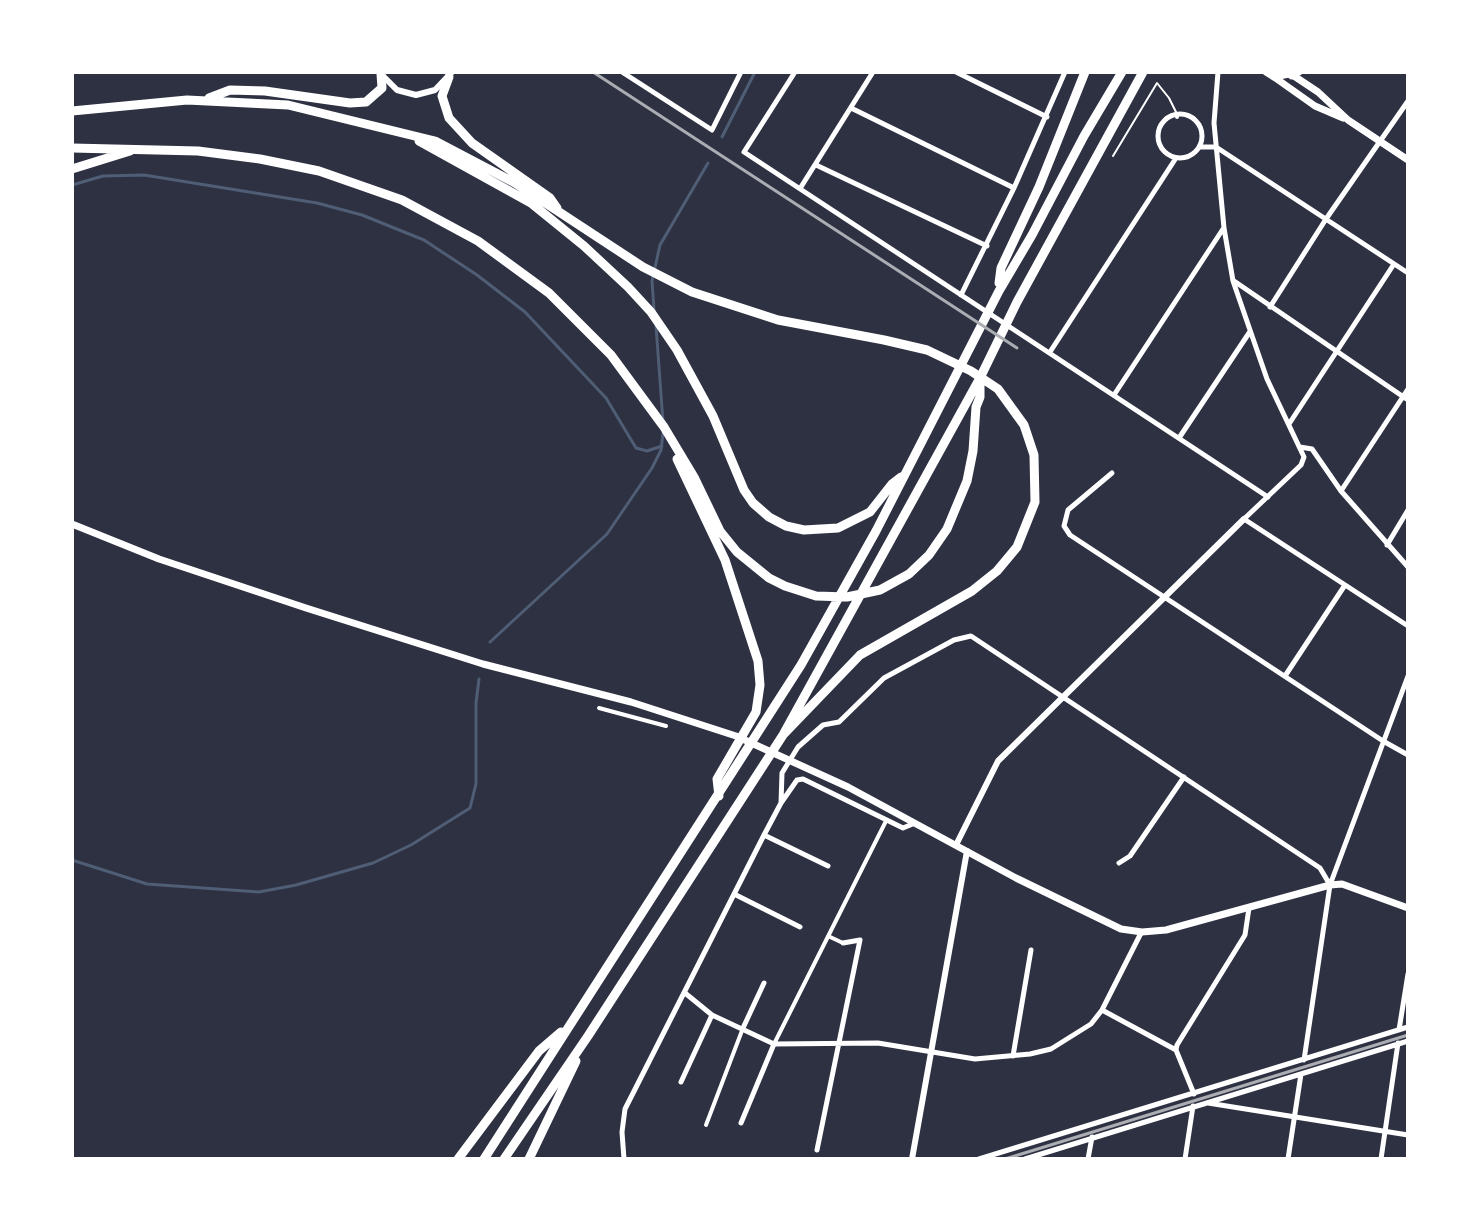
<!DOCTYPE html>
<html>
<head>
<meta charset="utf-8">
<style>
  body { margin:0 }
  #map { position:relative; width:1480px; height:1231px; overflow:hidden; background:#2d3142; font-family:Raleway,sans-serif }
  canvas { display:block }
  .frame { position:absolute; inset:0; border:74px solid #fff; pointer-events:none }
</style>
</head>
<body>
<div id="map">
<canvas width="1480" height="1231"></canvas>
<div class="frame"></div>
</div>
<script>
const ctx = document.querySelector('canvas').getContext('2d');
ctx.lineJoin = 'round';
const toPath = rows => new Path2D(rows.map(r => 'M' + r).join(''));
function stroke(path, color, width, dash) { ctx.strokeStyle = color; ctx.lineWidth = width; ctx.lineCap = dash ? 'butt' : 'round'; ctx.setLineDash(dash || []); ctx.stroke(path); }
stroke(toPath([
  [722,137,755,72],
  [72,185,103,176,144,175,317,203,362,215,424,240,477,275,525,312,606,398,636,448,647,451,662,446],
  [654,310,652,281,660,245,708,163],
  [656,326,663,422],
  [490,642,607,534,652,468,661,450,663,433],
  [72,860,147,884,259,892,296,885,373,863,411,845,470,808,476,784,476,703,479,679]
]), '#4f5d75', 3);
stroke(toPath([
  [1113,156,1157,83,1169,98,1177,114]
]), '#fff', 2);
stroke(toPath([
  [1177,114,1177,117],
  [599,708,666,726],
  [828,936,843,943],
  [774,1044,886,821],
  [706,1125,743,1028]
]), '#fff', 4);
stroke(toPath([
  [622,72,712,130,741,72],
  [795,72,744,152,1268,497],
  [956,72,1047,117],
  [1218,72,1214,123,1224,228,1233,281,1267,379,1304,457,1301,465,1244,519,1408,626],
  [851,108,1014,188],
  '1158 136a22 22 0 1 1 44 0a22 22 0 1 1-44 0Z',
  [1200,147,1216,147,1408,273],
  [816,165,987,246],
  [801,187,873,72],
  [1234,281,1408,400],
  [961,295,1014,188,1065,72],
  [1270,307,1326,219,1408,101],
  [1050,352,1176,158],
  [1114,395,1223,229],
  [1289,424,1394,264],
  [1179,438,1249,333],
  [1300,447,1312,449,1341,491,1408,567],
  [1112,473,1068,510,1064,526,1070,535,1383,741,1408,755],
  [1341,491,1408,389],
  [1387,545,1408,510],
  [1285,676,1345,585],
  [781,803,782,773,798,747,823,725,839,722,884,678,954,640,971,636,1320,868,1330,885],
  [764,835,828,866],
  [1119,863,1130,856,1184,777],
  [734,894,800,927],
  [685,993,712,1015,774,1044,878,1043,975,1059,1030,1054,1051,1049,1091,1024,1102,1010,1141,933],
  [1102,1010,1176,1050],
  [743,1028,764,983],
  [1399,1030,1408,974],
  [1013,1056,1031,950],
  [1304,1060,1330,885,1408,676],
  [681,1082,712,1015],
  [1194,1094,1176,1050,1177,1045,1245,935,1249,908],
  [1208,1103,1408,1135],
  [741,1123,774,1044],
  [817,1150,860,940,843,943],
  [624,1159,622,1132,625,1109,764,835,781,803,797,780,803,779,903,828,915,823],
  [979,1159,1408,1027],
  [1025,1159,1408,1041],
  [1088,1159,1092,1137],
  [1185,1159,1193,1106],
  [1288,1159,1301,1074],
  [1381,1159,1398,1043]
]), '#fff', 5);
stroke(toPath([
  [382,75,397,90,416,95,435,90,452,72],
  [956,845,998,761,1244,519],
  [912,1159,967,851]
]), '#fff', 6);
stroke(toPath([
  [1291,74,1318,92,1348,120,1408,160],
  [1274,77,1315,106,1343,118],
  [72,524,159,559,306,608,483,664,631,702,736,736,848,787,1016,878,1121,929,1142,932,1166,930,1330,885,1342,884,1408,908]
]), '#fff', 7);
stroke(toPath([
  [1266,72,1274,77,1299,72]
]), '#fff', 7);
stroke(toPath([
  [1292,75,1292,72],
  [449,77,442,96,449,118,472,143,550,198,557,208],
  [209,98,230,90,265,91,350,103,366,102,382,88,381,74],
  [72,111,187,100,288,105,435,141,515,183,643,267,692,292,778,320,884,340,927,350,971,371,998,389,1024,425,1034,455,1035,502,1017,547,997,571,972,591,860,655,783,735],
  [419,141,531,203,584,246,628,287,651,312,677,350,713,416,744,490,753,503,769,517,786,526,804,530,838,528,870,512,892,484,901,477],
  [72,148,198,151,260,159,319,171,402,200,478,241,549,293,611,355,664,427,694,477,720,531,737,552,769,578,785,586,816,596,847,597,880,590,909,574,929,555,947,529,967,481,973,451,976,407,980,397,980,378],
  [72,169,130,151],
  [999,283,1001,268,1039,187,1085,72],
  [677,459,725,560,758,661,760,685,756,712,717,779,719,796],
  [458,1159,539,1051,561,1032],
  [484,1159,801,665,876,531,999,291,1032,235,1084,136,1122,72],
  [504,1159,588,1036,783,735,980,378,1017,302,1143,72],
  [529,1159,576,1061]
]), '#fff', 9);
stroke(toPath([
  [593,72,1017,348],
  [1005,1159,1408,1035]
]), '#abadb3', 3);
</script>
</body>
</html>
